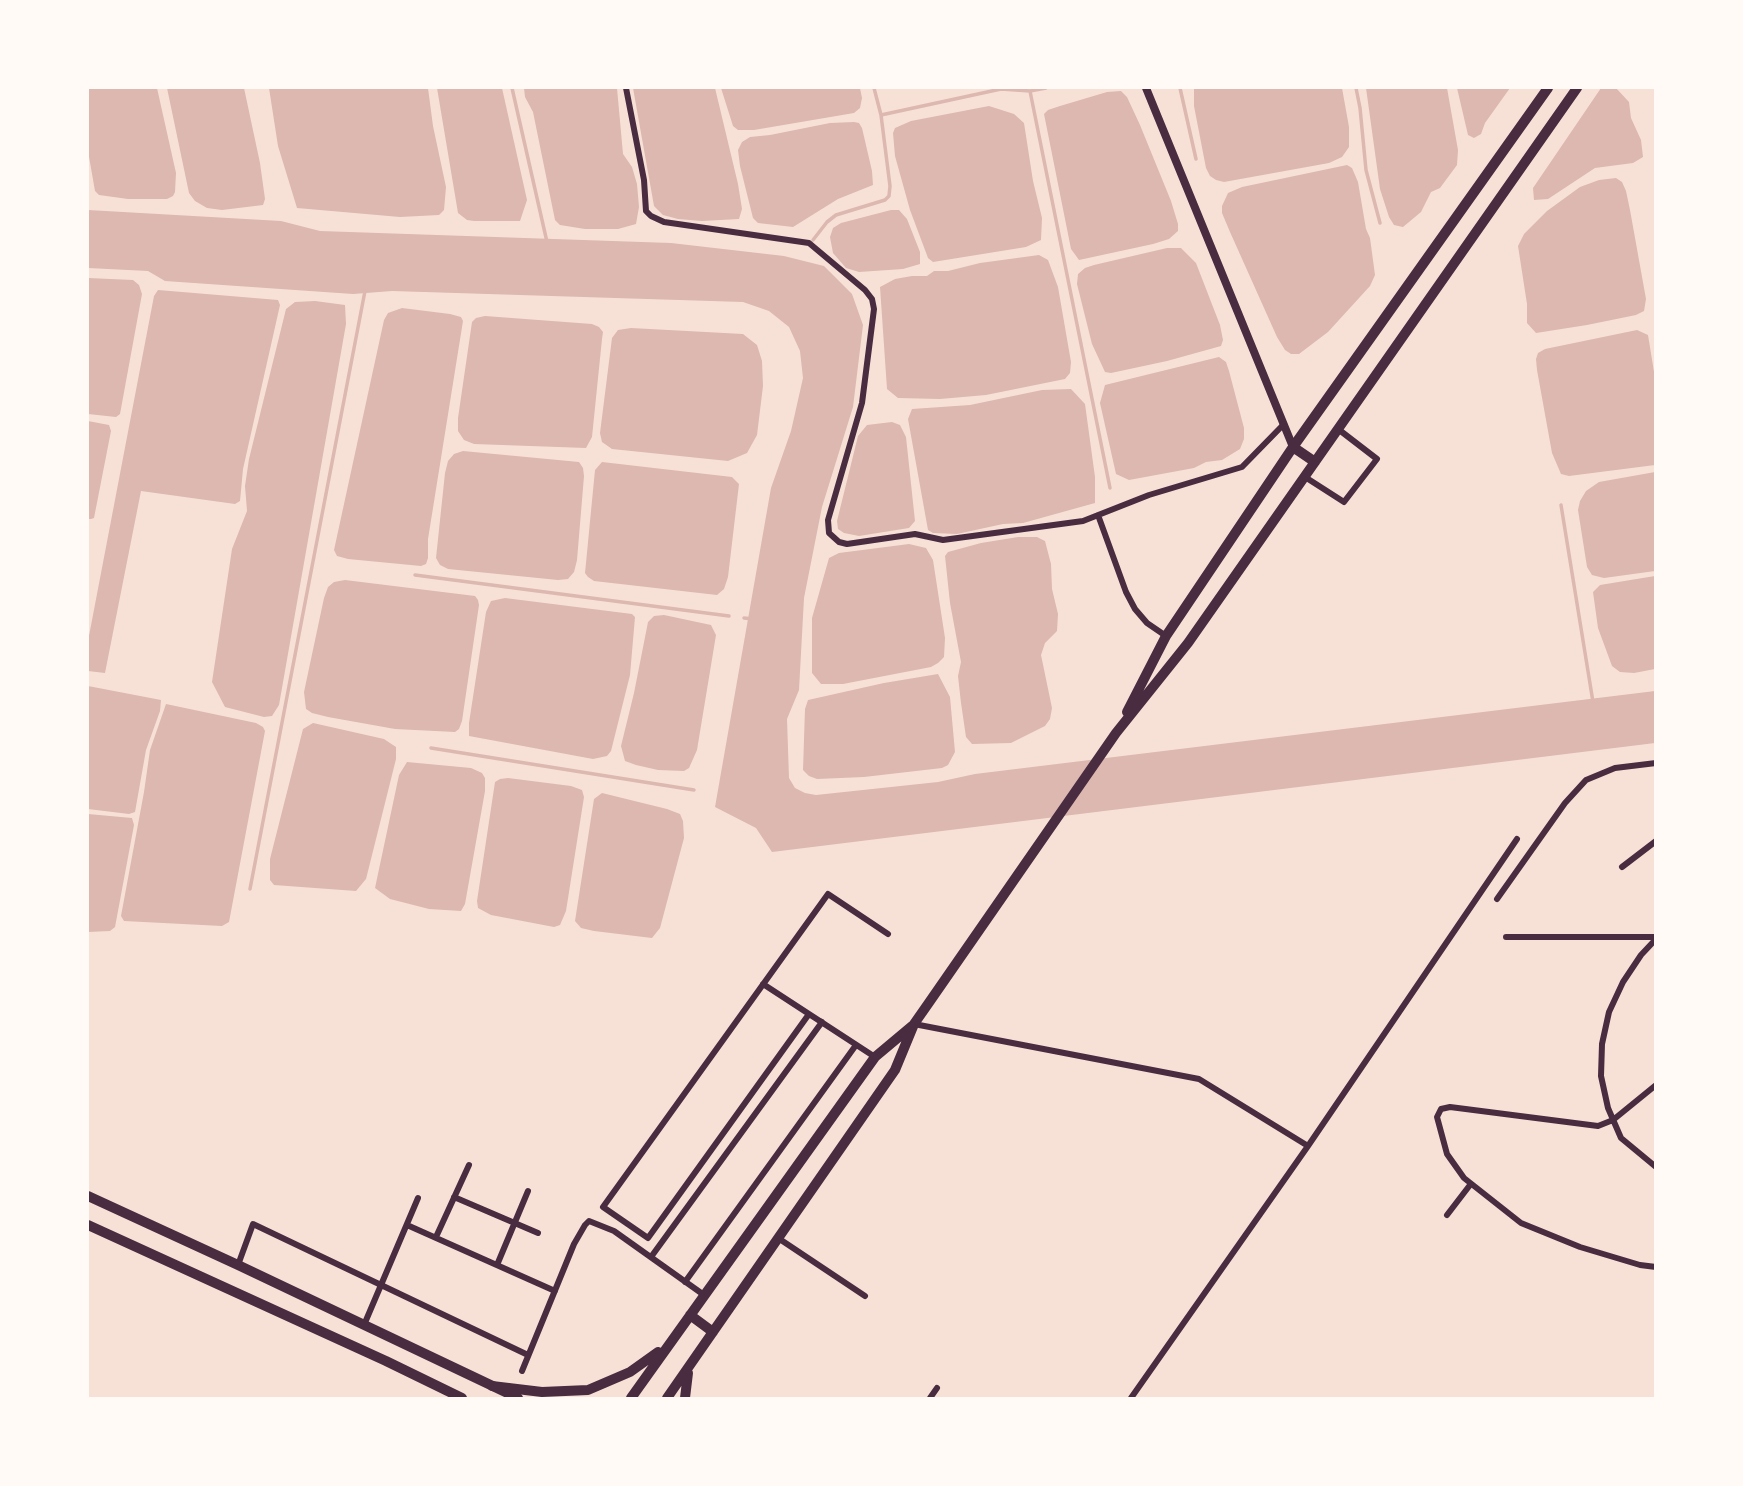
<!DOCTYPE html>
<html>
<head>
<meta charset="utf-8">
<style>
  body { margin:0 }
  #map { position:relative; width:1743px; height:1486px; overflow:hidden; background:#f7e1d7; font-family:"Titillium Web",sans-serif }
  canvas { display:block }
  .frame { position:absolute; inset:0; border:89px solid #fffaf5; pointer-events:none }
</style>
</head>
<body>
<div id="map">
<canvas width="1743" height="1486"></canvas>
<div class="frame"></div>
</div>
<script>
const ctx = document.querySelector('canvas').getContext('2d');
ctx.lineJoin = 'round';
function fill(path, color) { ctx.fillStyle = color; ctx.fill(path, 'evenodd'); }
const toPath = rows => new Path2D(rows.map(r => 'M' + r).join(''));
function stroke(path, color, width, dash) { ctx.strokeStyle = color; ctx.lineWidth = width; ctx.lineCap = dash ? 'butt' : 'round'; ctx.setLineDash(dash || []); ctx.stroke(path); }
fill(toPath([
  [88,88,157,88,176,173,175,192,173,196,167,199,128,199,99,195,95,191,88,151],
  [167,88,244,88,260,163,265,199,263,205,222,210,207,208,195,201,189,193],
  [269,88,428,88,433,126,446,187,444,210,439,215,400,217,297,208,278,146],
  [437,88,502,88,527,200,520,221,474,221,467,220,458,213],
  [524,88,617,88,623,154,632,167,637,184,639,207,636,224,618,229,585,229,560,225,555,220,533,112,525,97],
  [633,88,715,88,738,184,742,209,739,219,702,221,678,219,663,215,654,206],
  [721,88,860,88,862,98,860,108,854,113,754,130,738,130,733,126],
  [1194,88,1342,88,1349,127,1349,147,1342,157,1329,163,1224,182,1216,180,1210,176,1206,168,1194,106],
  [1366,88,1447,88,1458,150,1457,165,1440,188,1431,192,1421,212,1403,227,1394,225,1389,217,1380,189],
  [1457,88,1510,88,1485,123,1481,134,1474,138,1468,135],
  [1601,88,1616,88,1629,102,1631,118,1641,140,1643,157,1633,163,1595,168,1548,199,1534,200,1533,188],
  [1121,91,1127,97,1140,125,1171,201,1178,224,1178,231,1169,239,1153,244,1079,260,1071,249,1044,114,1048,110,1060,106,1107,92],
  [989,106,1014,114,1024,123,1033,181,1042,218,1041,240,1026,247,933,262,928,258,910,210,895,156,893,133,895,128,911,121],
  [854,122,859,123,862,128,872,171,873,185,838,199,793,227,758,223,753,218,740,166,738,150,742,142,750,137,770,135,830,123],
  [1347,165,1352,168,1358,182,1366,229,1370,238,1375,275,1370,286,1328,332,1299,354,1291,354,1285,350,1277,337,1230,232,1222,213,1222,206,1228,193,1242,187],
  [1616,178,1622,182,1626,191,1630,210,1646,299,1644,311,1636,315,1587,325,1536,333,1527,323,1527,304,1518,246,1524,234,1547,211,1580,187,1599,180],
  [88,210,281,221,320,231,671,243,784,256,824,266,852,294,863,325,853,407,822,507,804,598,799,690,787,719,789,778,795,788,805,793,816,795,938,782,975,774,1655,691,1655,743,772,852,756,828,715,807,771,488,791,431,803,378,800,351,789,327,769,311,743,302,392,291,353,294,165,281,148,271,88,268],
  [891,210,899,210,907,219,920,252,920,264,903,269,859,272,846,268,833,253,830,237,833,228,841,223],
  [1167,248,1181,248,1196,263,1220,325,1223,340,1221,346,1167,361,1111,373,1105,372,1092,344,1077,284,1078,274,1085,268,1094,265],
  [1039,255,1048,260,1058,287,1071,362,1070,373,1065,379,986,395,940,399,898,398,887,389,880,287,895,279,912,276,927,276,934,271,948,271,980,263],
  [88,278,133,280,139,285,142,294,120,414,116,417,88,414],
  [158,290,278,300,280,305,243,469,240,501,235,504,141,491,105,673,88,671,88,641,154,296],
  [315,301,345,305,346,324,279,705,272,716,264,717,225,707,212,682,232,549,247,511,245,486,249,459,286,309,295,302],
  [402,308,450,314,461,317,463,321,428,539,428,558,426,564,421,566,348,559,337,556,334,550,384,320,388,313],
  [485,316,592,324,599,327,603,332,602,339,592,437,586,448,474,444,464,440,458,431,458,418,472,322,476,318],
  [631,328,743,334,757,345,762,361,763,386,757,435,747,453,728,461,612,449,602,442,600,433,612,338,618,330],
  [1637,330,1648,335,1655,378,1655,465,1569,476,1561,474,1552,453,1537,370,1536,359,1538,353,1545,349],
  [1219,357,1226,362,1229,371,1244,428,1244,439,1240,449,1222,460,1206,462,1194,468,1129,480,1116,474,1100,403,1105,385],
  [1071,389,1085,404,1095,477,1095,503,1023,523,1003,524,957,534,933,533,928,530,908,419,912,409,970,405,1042,390],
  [88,421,109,425,111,431,94,518,91,519,88,519],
  [892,422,900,425,906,437,915,521,909,528,859,536,844,533,838,529,837,521,858,436,867,425],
  [463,451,579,462,583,468,584,476,577,560,574,572,568,579,558,580,448,569,440,565,436,558,445,473,448,461,454,454],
  [602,462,732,477,739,484,728,577,724,589,717,595,594,581,588,577,585,573,595,470],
  [1655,472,1655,571,1604,578,1592,575,1587,567,1578,510,1580,501,1586,491,1599,482],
  [1018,537,1037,537,1045,541,1051,564,1052,589,1058,614,1057,631,1045,643,1041,655,1052,708,1050,719,1045,726,1011,743,972,744,966,737,961,703,958,676,961,662,950,603,945,556,948,552,981,543],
  [909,544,926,548,933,560,945,638,944,657,938,663,931,667,843,684,821,684,812,673,812,618,829,558,839,553],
  [1655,576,1655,669,1634,673,1620,672,1612,666,1598,628,1593,592,1600,585],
  [345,580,467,595,475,596,478,600,479,605,462,721,459,729,455,732,395,729,328,717,312,713,306,709,304,692,324,598,328,587,334,582],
  [505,598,632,614,635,617,630,675,611,751,607,756,593,759,469,736,469,723,486,612,491,601],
  [664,615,711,625,716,635,697,750,689,768,684,771,658,770,636,765,625,761,621,746,634,693,648,622,654,616],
  [938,674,950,697,955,752,948,765,942,768,864,777,817,779,809,776,803,770,805,709,808,700,884,683],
  [88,686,161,700,160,711,146,750,135,812,129,814,88,809],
  [166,704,256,723,263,727,265,731,229,922,222,926,124,921,121,916,144,792,150,750],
  [313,723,384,739,396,747,396,759,366,879,356,891,274,885,270,880,270,859,303,729],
  [407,762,471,768,482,773,485,778,485,791,465,904,461,911,429,909,390,899,375,888,399,775],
  [508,778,571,786,582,790,584,797,566,911,560,925,554,927,491,915,478,908,477,901,495,782,500,779],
  [602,793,667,809,680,814,683,821,684,838,660,928,652,938,594,931,581,928,575,921,594,799],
  [88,814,132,818,134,825,115,927,110,931,88,932]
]), '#dcb8b0');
stroke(toPath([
  [512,88,547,242],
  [874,88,881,115],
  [1180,88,1196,159],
  [1356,88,1360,108,1366,170,1380,223],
  [1030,91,1110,488],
  [813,240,827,222,836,215,885,200,889,196,890,186,881,115,1001,89,1030,91,1046,88],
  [1561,505,1593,702],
  [415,575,729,616],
  [744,618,753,619],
  [431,748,694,790],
  [250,889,365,291]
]), '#dcb8b0', 3.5);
stroke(toPath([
  [626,88,644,180,646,211,651,216,664,222,809,243,865,290,872,299,874,309,862,403,828,520,829,533,839,542,847,544,915,534,943,540,1083,521,1149,495,1242,467,1284,424],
  [1305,477,1344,502,1377,459,1338,429],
  [1098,515,1126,592,1135,609,1147,623,1166,636],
  [1622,867,1656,841],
  [1497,899,1565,803,1586,780,1615,768,1656,763],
  [1506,937,1656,937],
  [1656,939,1641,955,1623,982,1609,1012,1602,1044,1601,1076,1608,1108,1621,1138,1656,1167],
  [763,984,875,1057],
  [809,1014,648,1238,603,1207,828,894,888,934],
  [914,1024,1199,1079,1308,1146],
  [1656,1085,1613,1120,1598,1126,1450,1107,1441,1109,1437,1117,1447,1154,1464,1178,1521,1223,1580,1247,1640,1265,1656,1267],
  [454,1197,538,1233],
  [1447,1215,1470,1185],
  [407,1225,555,1291],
  [436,1237,469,1165],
  [778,1238,865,1296],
  [651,1257,822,1022],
  [238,1265,253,1224,528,1355],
  [497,1265,528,1191],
  [685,1282,856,1045],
  [364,1325,418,1198],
  [522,1371,574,1244,585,1225,589,1221,614,1231,704,1295],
  [930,1398,937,1388],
  [1131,1398,1308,1146,1517,839]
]), '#4a2c40', 6);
stroke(toPath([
  [1146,88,1293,447]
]), '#4a2c40', 8);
stroke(toPath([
  [88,1196,238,1265,518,1398],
  [88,1225,386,1361,462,1398]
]), '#4a2c40', 10);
stroke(toPath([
  [1293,447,1315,462],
  [1127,712,1166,636,1293,447,1548,88],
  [690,1315,713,1332],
  [492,1386,542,1392,588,1390,630,1372,658,1352],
  [631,1398,875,1057,912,1026],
  [667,1398,895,1070,914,1024,928,1004,1116,733,1188,643,1577,88],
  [685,1398,688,1373]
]), '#4a2c40', 10);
</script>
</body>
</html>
